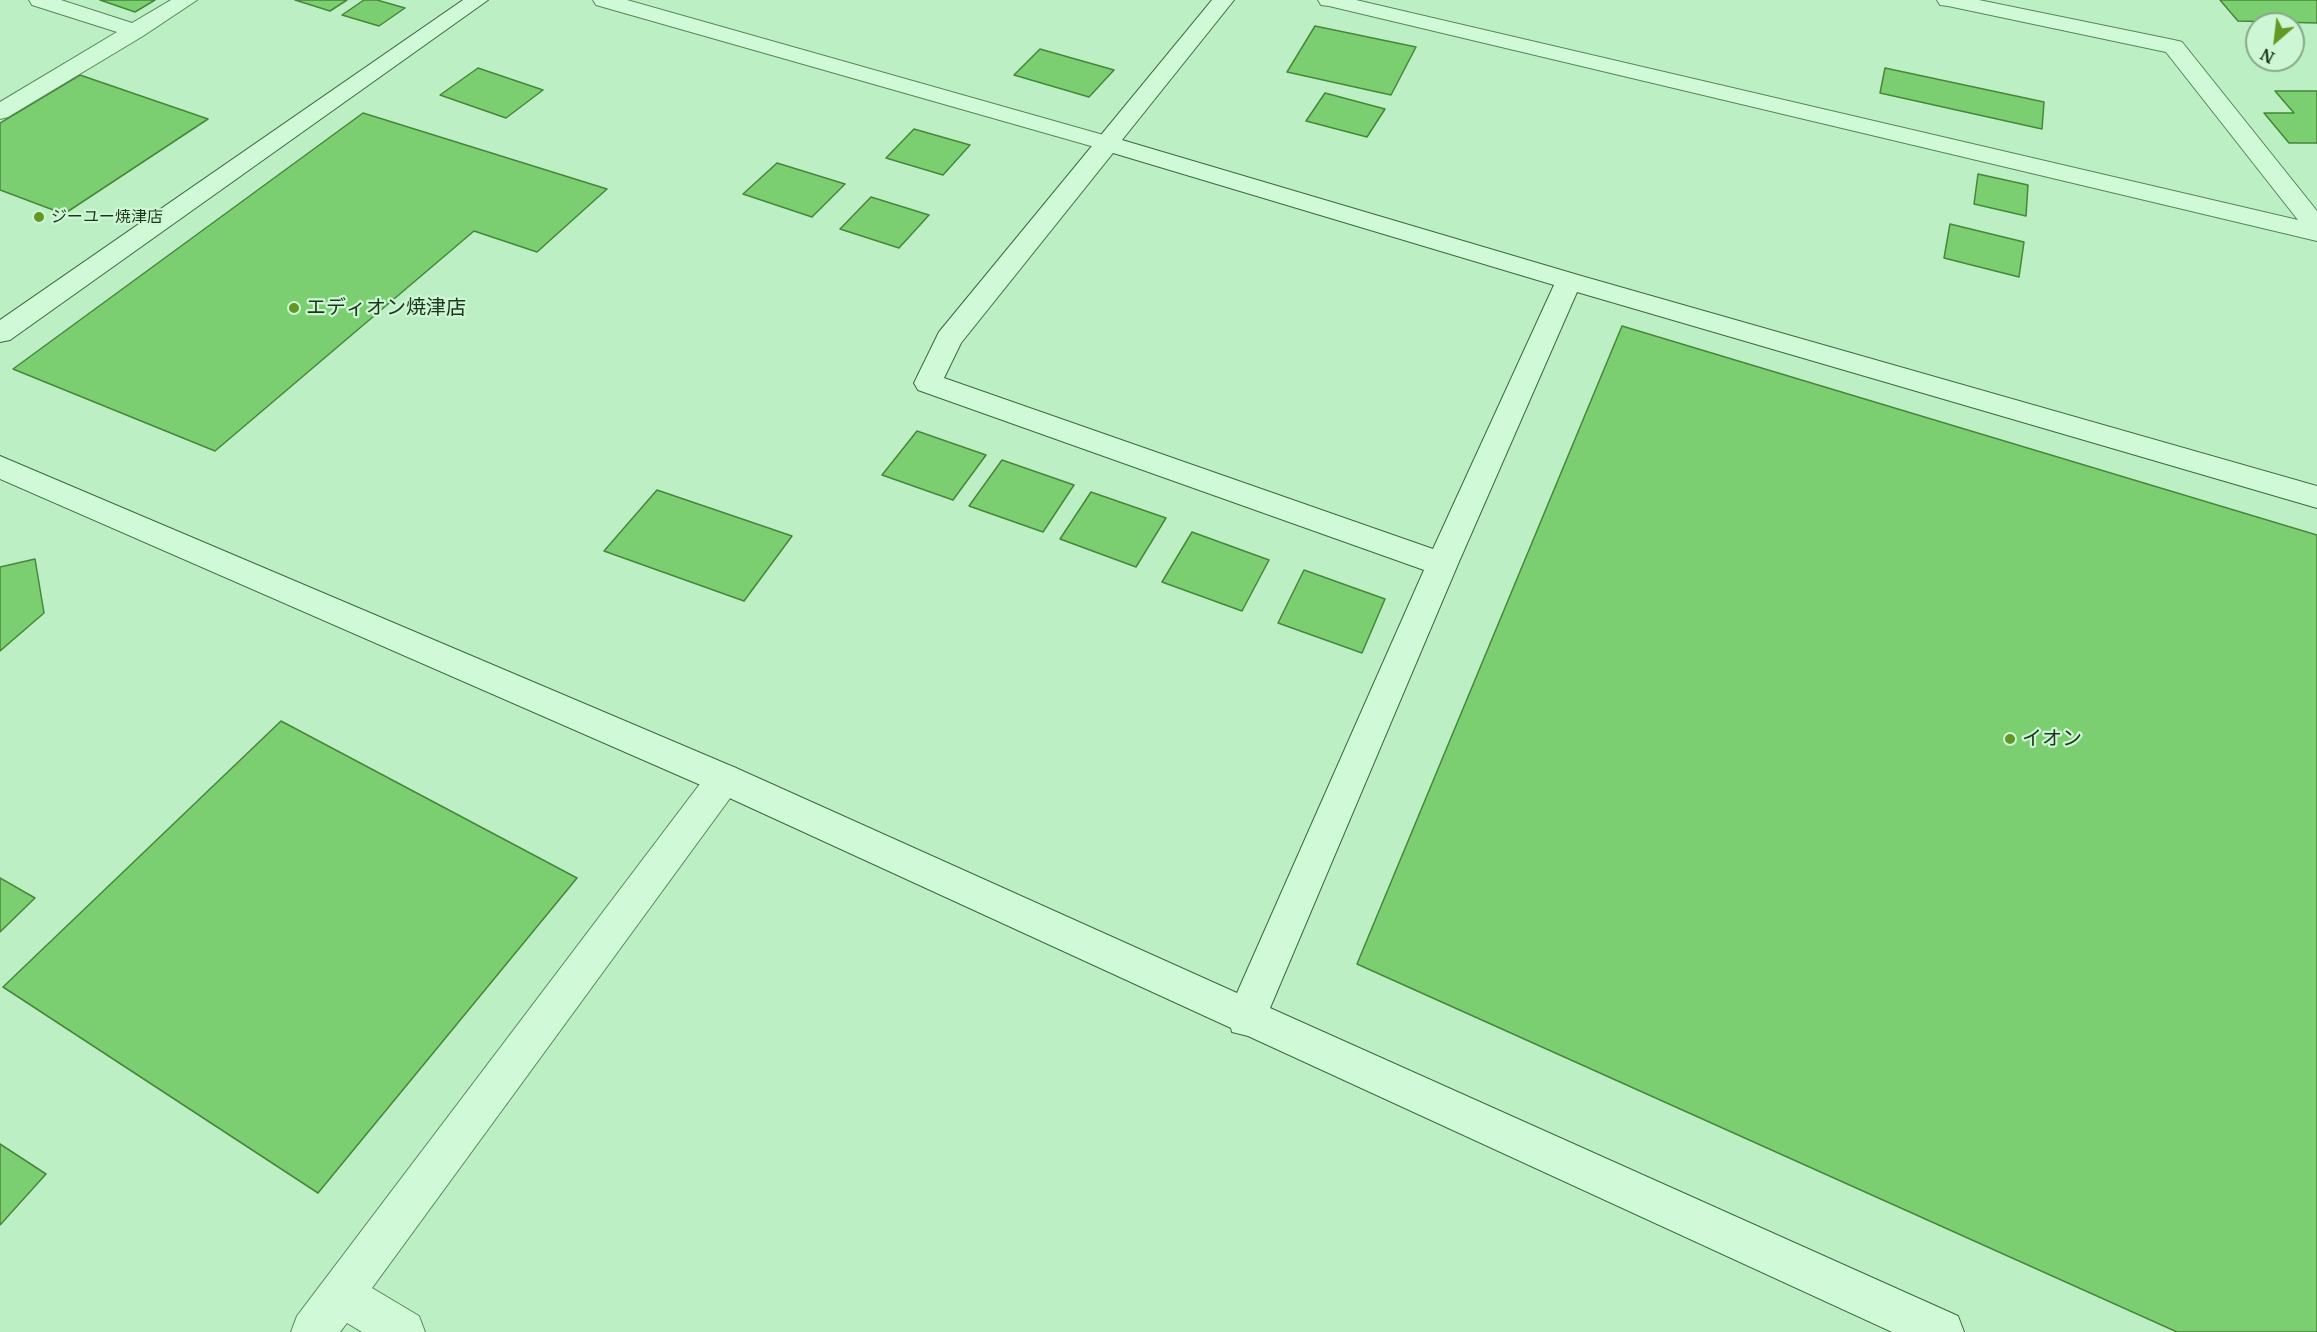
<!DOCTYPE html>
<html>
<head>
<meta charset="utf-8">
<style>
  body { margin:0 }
  #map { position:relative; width:2317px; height:1332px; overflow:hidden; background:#bdefc5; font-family:Merriweather,serif }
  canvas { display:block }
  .north { position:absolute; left:2245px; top:12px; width:60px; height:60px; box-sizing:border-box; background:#cdf6d4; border:2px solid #86a98a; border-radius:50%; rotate:208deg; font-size:16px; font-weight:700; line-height:24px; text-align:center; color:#1c361b }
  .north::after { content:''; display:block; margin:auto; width:21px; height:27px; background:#639824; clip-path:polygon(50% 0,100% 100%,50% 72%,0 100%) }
</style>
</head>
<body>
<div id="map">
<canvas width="2317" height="1332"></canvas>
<div class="north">N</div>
</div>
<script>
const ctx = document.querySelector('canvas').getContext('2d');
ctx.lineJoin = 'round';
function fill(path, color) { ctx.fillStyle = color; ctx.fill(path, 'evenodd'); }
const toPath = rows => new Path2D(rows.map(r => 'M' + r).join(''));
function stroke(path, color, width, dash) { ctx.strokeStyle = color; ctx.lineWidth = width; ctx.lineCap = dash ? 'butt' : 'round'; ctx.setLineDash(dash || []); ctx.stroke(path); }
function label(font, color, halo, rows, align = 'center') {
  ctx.font = font + ' Merriweather,"Noto Sans JP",serif'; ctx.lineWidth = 4.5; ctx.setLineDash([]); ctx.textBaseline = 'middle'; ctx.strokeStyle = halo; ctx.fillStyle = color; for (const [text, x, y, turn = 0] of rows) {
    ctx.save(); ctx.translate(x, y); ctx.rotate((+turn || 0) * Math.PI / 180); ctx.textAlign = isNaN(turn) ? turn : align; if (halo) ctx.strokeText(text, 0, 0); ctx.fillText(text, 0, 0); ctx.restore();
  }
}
const building = toPath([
  [100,0,155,0,135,12,100,0],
  [295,0,347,0,330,11,295,0],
  [364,0,377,0,405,8,379,26,342,15,364,0],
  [2220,0,2317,0,2317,23,2238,21,2220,0],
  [1315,26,1416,47,1391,95,1287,72,1315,26],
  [1040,49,1114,70,1089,97,1014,75,1040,49],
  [478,68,543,90,506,118,440,95,478,68],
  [1885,68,2044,102,2042,129,1880,93,1885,68],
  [80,75,208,119,64,214,0,190,0,123,80,75],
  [2275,91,2317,91,2317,143,2289,143,2264,113,2294,113,2275,91],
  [1325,93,1385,109,1367,137,1306,121,1325,93],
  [363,113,607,189,537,252,474,231,215,451,13,369,363,113],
  [914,129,970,145,943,175,886,158,914,129],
  [777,163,845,184,812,217,743,194,777,163],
  [1978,174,2028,185,2026,216,1974,204,1978,174],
  [871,197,929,215,899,248,840,229,871,197],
  [1950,224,2024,242,2019,277,1944,258,1950,224],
  [1622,326,2317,535,2317,1332,2177,1332,1357,964,1622,326],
  [917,431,986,455,953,500,882,475,917,431],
  [1002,460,1074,485,1043,532,969,506,1002,460],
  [657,490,792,536,744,601,604,551,657,490],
  [1091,492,1166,518,1136,567,1060,539,1091,492],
  [1192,532,1269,560,1242,611,1162,582,1192,532],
  [35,559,44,613,0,651,0,567,35,559],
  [1304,570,1385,599,1362,653,1278,623,1304,570],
  [281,721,577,878,318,1193,3,987,281,721],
  [0,878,35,898,0,932,0,878],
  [0,1144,46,1174,0,1225,0,1144]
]);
fill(building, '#7ccf71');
stroke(building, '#45873b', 1.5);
const street = toPath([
  [29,0,61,0,132,23,171,0,197,0,143,36,8,117,0,119,0,102,117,32,32,5,29,0],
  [593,0,627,0,1114,138,1118,143,1114,148,1106,150,1098,148,596,5,593,0],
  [1318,0,1356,0,2298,220,2166,52,1948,6,1940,5,1937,0,1979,0,2174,40,2182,42,2317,211,2317,241,1329,6,1321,5,1318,0],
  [724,764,736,768,741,779,736,790,372,1288,419,1316,425,1332,362,1332,347,1323,340,1332,291,1332,297,1316,712,768,724,764]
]);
const secondary = toPath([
  [463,0,488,0,10,340,0,342,0,320,463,0],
  [1212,0,1234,0,1122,140,1578,275,2317,486,2317,508,1577,292,1458,564,1270,1008,1958,1316,1964,1332,1892,1332,1248,1036,1232,1032,1231,1028,712,790,0,479,0,456,736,768,1237,993,1424,570,918,390,914,383,939,332,1212,0],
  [1113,153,1554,285,1433,549,944,378,961,343,1113,153]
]);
stroke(street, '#568756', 2);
stroke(secondary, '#3b6939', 2);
fill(street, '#d0fad7');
fill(secondary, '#d0fad7');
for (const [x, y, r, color] of [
  [39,217,6,"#639824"],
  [294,308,6,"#639824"],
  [2010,739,6,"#639824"]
]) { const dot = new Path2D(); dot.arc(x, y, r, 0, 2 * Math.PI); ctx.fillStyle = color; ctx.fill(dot); stroke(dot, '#cdf6d4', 2); }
label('16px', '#1c361b', '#cdf6d4', [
  ["ジーユー焼津店",51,217]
], 'left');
label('20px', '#1c361b', '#cdf6d4', [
  ["エディオン焼津店",306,308],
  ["イオン",2022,739]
], 'left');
</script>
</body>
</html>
